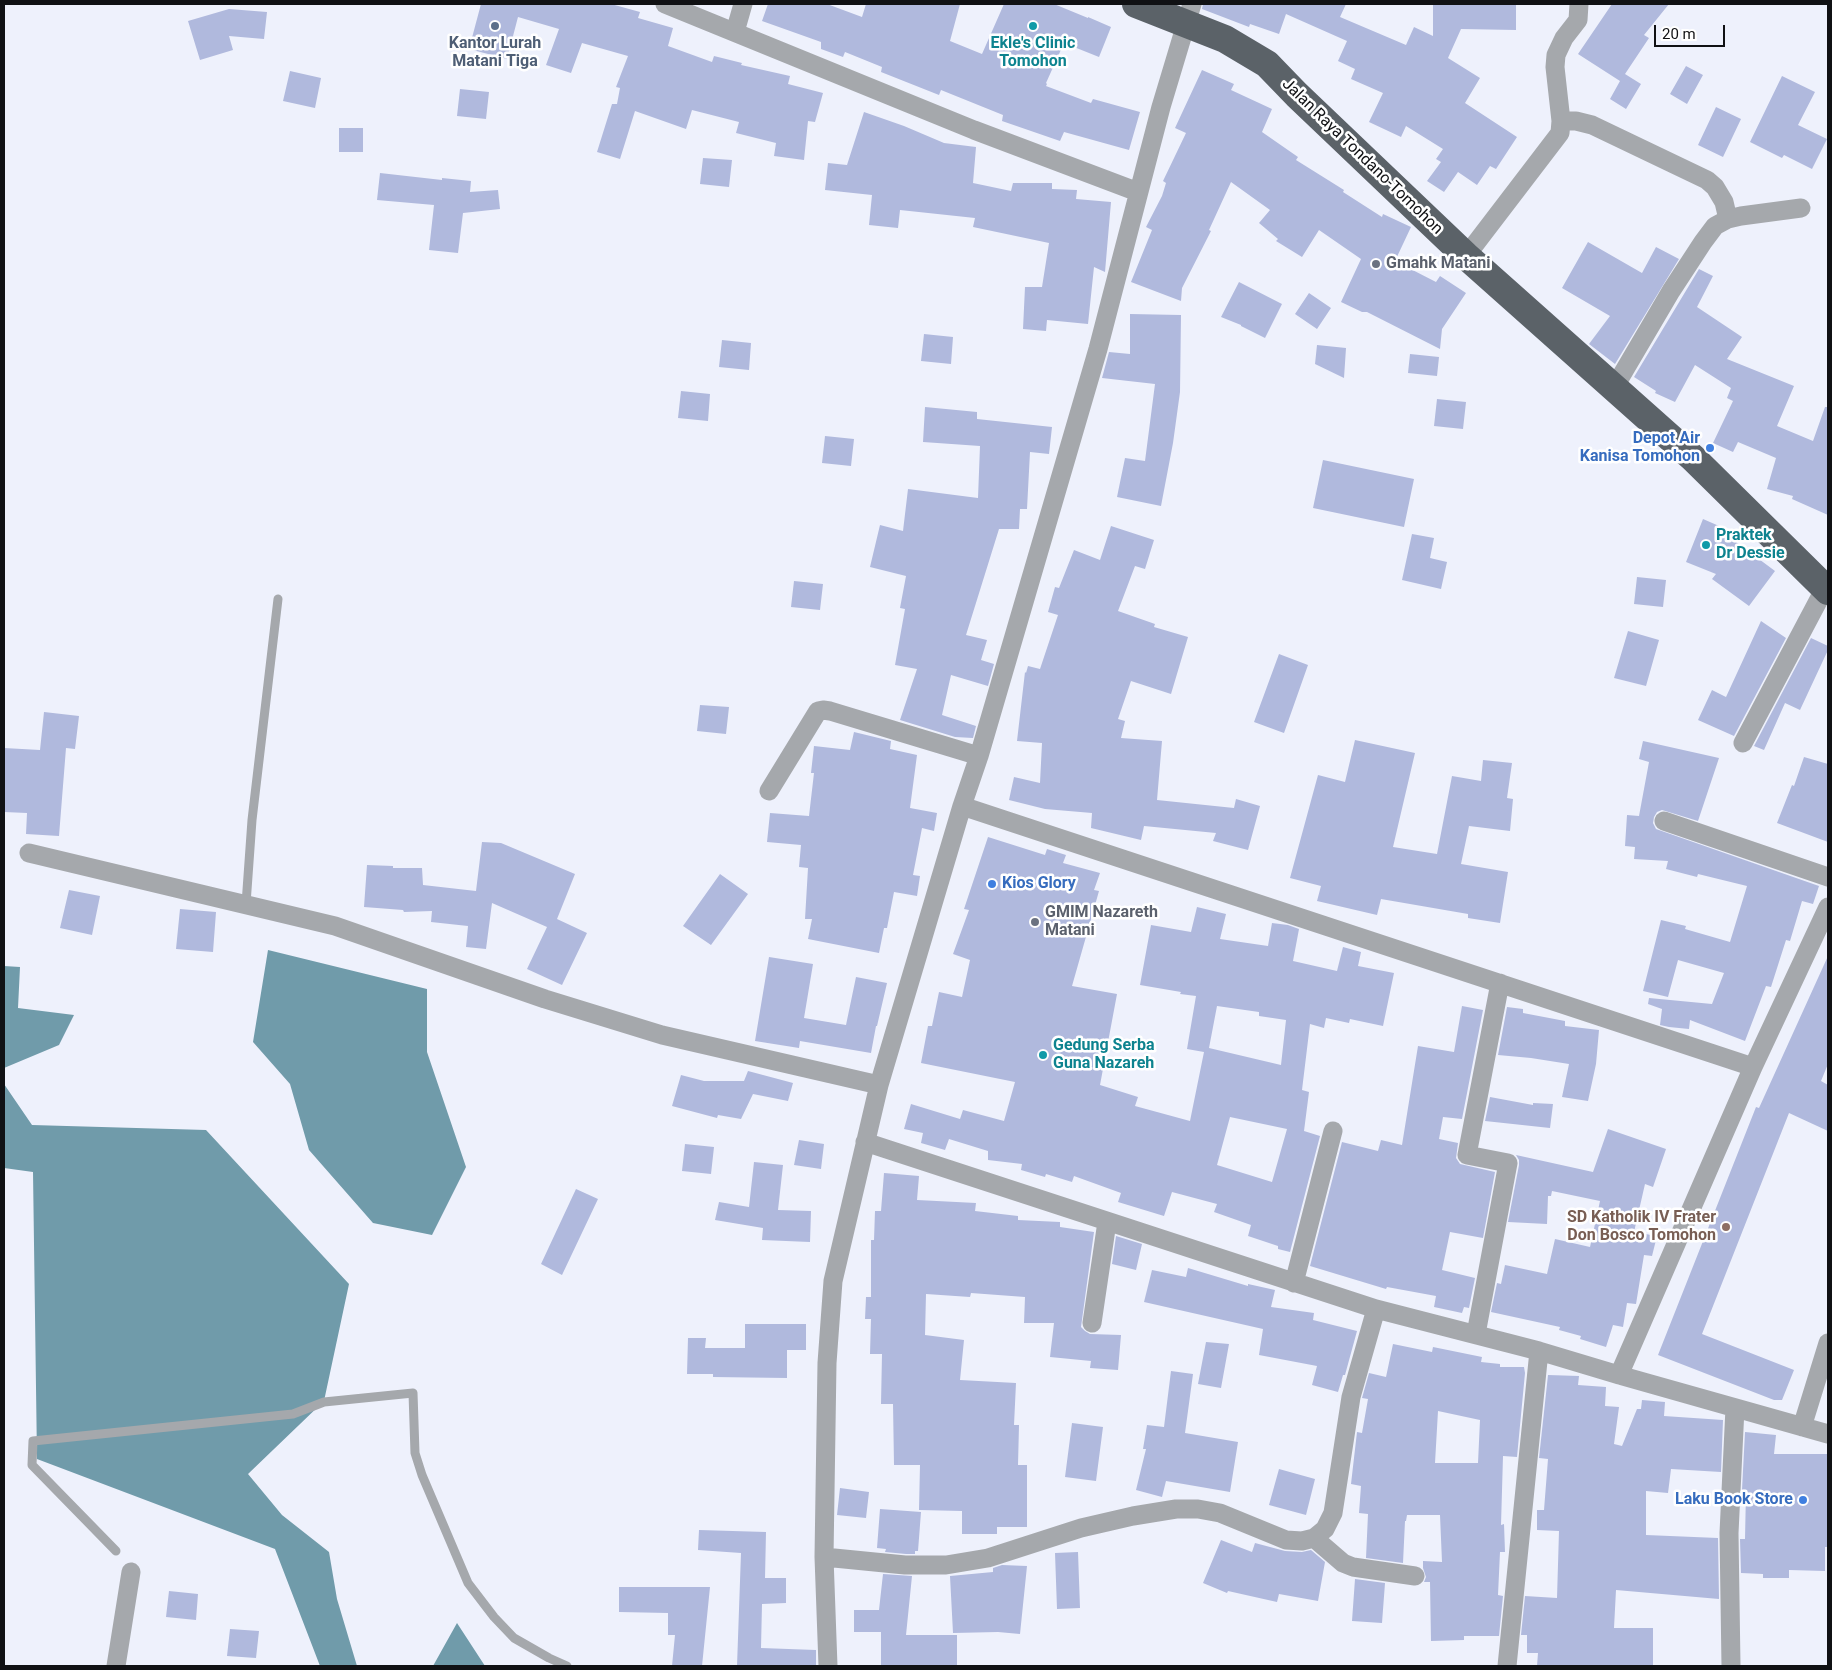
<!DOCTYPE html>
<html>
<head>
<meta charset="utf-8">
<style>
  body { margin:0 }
  #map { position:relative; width:1832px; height:1670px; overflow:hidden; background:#eef1fc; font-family:Roboto,sans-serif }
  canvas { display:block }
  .frame { position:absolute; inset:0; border:5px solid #101114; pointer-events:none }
  .scale { position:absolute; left:1654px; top:25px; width:71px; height:22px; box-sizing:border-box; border:2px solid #101114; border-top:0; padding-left:6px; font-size:15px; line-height:18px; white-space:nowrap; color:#101114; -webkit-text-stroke:4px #fff; paint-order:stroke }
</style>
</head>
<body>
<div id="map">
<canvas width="1832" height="1670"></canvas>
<div class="frame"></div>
<div class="scale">20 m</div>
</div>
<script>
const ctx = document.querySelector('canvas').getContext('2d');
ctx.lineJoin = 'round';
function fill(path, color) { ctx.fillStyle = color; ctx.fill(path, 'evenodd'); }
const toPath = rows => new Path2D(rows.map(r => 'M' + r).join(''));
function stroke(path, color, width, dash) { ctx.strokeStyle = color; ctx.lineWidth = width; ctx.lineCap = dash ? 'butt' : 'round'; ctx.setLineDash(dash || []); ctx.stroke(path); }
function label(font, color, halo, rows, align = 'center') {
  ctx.font = font + ' Roboto,sans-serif'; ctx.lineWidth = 5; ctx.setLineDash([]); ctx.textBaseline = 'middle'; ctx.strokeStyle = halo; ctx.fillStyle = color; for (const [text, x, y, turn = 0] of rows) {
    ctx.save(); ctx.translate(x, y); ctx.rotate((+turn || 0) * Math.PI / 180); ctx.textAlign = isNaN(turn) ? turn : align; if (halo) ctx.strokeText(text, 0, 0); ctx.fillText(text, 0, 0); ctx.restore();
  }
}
fill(toPath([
  [268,950,427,989,427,1052,466,1167,432,1235,373,1223,309,1150,290,1084,253,1042],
  [4,966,20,967,18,1008,74,1015,59,1045,4,1068],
  [4,1084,32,1125,206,1130,349,1284,324,1401,248,1474,282,1515,329,1552,337,1599,357,1666,320,1666,275,1549,37,1459,33,1172,4,1168],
  [457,1623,485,1666,433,1666]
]), '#709baa');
fill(toPath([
  [481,4,611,4,640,12,638,18,673,28,668,46,712,62,714,56,742,63,741,65,790,76,788,84,823,93,815,122,808,121,804,160,774,156,776,143,736,133,739,122,692,110,686,129,635,111,620,159,597,152,612,104,617,104,620,88,616,87,628,56,582,43,571,73,546,65,559,29,518,17,507,59,469,49],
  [768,4,827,4,862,17,866,4,960,4,950,41,982,54,1004,4,1054,4,1088,18,1088,17,1111,27,1099,57,1064,43,1046,83,1047,84,1046,86,1091,103,1093,99,1140,112,1129,150,1064,132,1060,141,1002,121,1003,115,941,90,939,95,881,72,882,67,845,52,843,57,821,49,821,42,762,21],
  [1203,4,1346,4,1340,17,1406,45,1414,27,1433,36,1433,4,1516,4,1516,30,1461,29,1448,58,1480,78,1465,103,1517,137,1496,169,1490,166,1477,185,1458,172,1444,192,1427,181,1441,162,1436,159,1443,149,1406,126,1401,137,1369,122,1383,93,1351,79,1355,69,1338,61,1347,41,1286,14,1279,34,1250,24,1249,27,1202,9],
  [1612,4,1669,4,1644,35,1649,38,1625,74,1641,84,1626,109,1610,99,1620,81,1578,54],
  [229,9,267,12,264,39,229,36,233,50,200,60,188,21],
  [1686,66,1703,75,1687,104,1670,94],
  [1202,70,1234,84,1231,90,1272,109,1262,132,1298,157,1296,160,1344,190,1343,192,1382,217,1383,214,1411,227,1395,261,1436,282,1440,276,1466,293,1442,329,1440,349,1367,312,1362,312,1341,302,1361,259,1319,230,1302,257,1276,241,1278,239,1259,223,1270,210,1231,182,1209,230,1211,231,1182,288,1181,301,1131,282,1152,230,1146,227,1162,196,1166,183,1163,181,1186,133,1175,128],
  [290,71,321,78,315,108,283,101],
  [1782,76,1815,92,1798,125,1827,139,1812,169,1784,155,1782,158,1750,142],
  [460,89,489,92,486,119,457,116],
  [1716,107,1741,119,1723,157,1698,145],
  [864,112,904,126,944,143,976,147,973,183,1011,191,1013,183,1052,183,1052,189,1077,190,1076,199,1111,202,1105,272,1094,267,1088,324,1047,320,1046,331,1023,329,1025,287,1042,287,1049,243,973,227,975,218,900,210,898,228,869,225,872,195,825,190,828,163,847,165],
  [339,128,363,128,363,152,339,152],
  [703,158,732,160,729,187,700,184],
  [380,173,442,180,442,178,471,181,470,192,498,190,500,209,463,213,458,253,429,250,434,205,377,200],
  [1588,242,1642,273,1656,247,1679,259,1615,364,1589,344,1610,316,1562,288],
  [1699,269,1713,276,1697,307,1742,337,1727,359,1794,386,1777,426,1813,441,1825,407,1828,407,1828,515,1792,499,1793,496,1767,489,1776,458,1738,442,1733,452,1713,443,1733,401,1727,398,1731,388,1695,365,1675,402,1655,393,1656,391,1634,377],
  [1239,282,1282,304,1265,338,1241,326,1241,325,1221,317],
  [1309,293,1331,308,1317,329,1295,314],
  [1130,314,1181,315,1180,392,1173,443,1161,506,1117,497,1125,458,1145,461,1155,384,1102,378,1109,352,1130,354],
  [924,334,953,337,951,364,921,361],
  [722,340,751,343,749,370,719,367],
  [1317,345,1346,348,1344,378,1315,364],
  [1410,354,1439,357,1437,376,1408,373],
  [681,391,710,394,708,421,678,418],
  [1437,399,1466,402,1463,429,1434,426],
  [925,407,977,412,977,419,1052,427,1049,454,1030,452,1027,509,1020,509,1019,529,999,529,966,635,987,640,981,660,994,664,988,686,951,675,942,715,976,726,973,738,955,737,900,720,917,669,895,665,905,609,900,608,906,576,870,567,880,525,903,531,908,489,978,498,980,446,923,442],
  [825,436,854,439,851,466,822,463],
  [1323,460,1414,479,1404,527,1313,508],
  [1703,519,1726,529,1724,533,1775,571,1749,606,1712,579,1716,574,1686,562],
  [1111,526,1154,540,1145,569,1135,566,1118,611,1155,624,1154,627,1188,637,1171,694,1131,681,1118,719,1125,721,1121,738,1162,741,1157,800,1234,808,1236,799,1260,806,1248,850,1213,841,1216,833,1144,826,1141,840,1091,828,1092,813,1045,809,1009,800,1014,777,1040,783,1042,743,1017,741,1025,672,1026,673,1028,666,1040,669,1058,615,1048,612,1055,587,1059,588,1074,550,1100,560],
  [1412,534,1434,538,1430,558,1447,562,1441,589,1402,580],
  [1637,577,1666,580,1663,607,1634,604],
  [794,581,823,584,820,610,791,607],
  [1761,621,1786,638,1734,736,1698,720,1712,690,1726,697],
  [1628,631,1659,640,1646,686,1614,678],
  [1811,638,1828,646,1828,650,1800,710,1785,703,1764,750,1754,746],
  [1279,654,1308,665,1284,733,1254,722],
  [700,705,729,707,726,734,697,731],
  [44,712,79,716,75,749,66,748,59,836,26,834,27,813,4,812,4,748,40,750],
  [854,732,891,741,890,749,917,755,910,808,937,813,934,831,922,828,913,875,920,876,917,896,894,892,887,928,884,928,879,953,808,939,812,919,805,919,808,868,799,867,801,845,767,842,770,813,809,816,814,773,811,773,814,746,850,750],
  [1355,740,1415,753,1393,847,1437,854,1452,776,1481,781,1483,760,1512,763,1507,798,1513,799,1510,831,1469,826,1461,864,1508,872,1500,923,1468,918,1468,914,1381,899,1377,915,1317,901,1321,886,1290,878,1318,775,1345,782],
  [1643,741,1719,758,1698,821,1662,810,1657,812,1654,817,1653,823,1656,829,1819,886,1813,904,1802,901,1790,941,1786,940,1771,987,1766,986,1745,1041,1690,1020,1689,1029,1669,1027,1660,1025,1662,1009,1648,1004,1649,998,1712,1004,1724,973,1678,960,1668,997,1643,991,1661,920,1686,926,1685,929,1730,942,1747,886,1698,874,1697,877,1666,869,1668,861,1634,859,1635,847,1625,846,1627,815,1639,816,1649,762,1639,759],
  [1804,757,1828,764,1828,842,1777,823,1792,785,1794,786],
  [988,837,1045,855,1047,849,1066,855,1063,863,1100,873,1094,890,1099,891,1072,986,1117,994,1100,1085,1138,1097,1135,1106,1190,1121,1204,1052,1187,1049,1196,996,1180,994,1181,992,1140,985,1151,925,1191,932,1197,907,1226,914,1220,939,1268,946,1272,923,1288,925,1299,929,1293,961,1337,971,1343,947,1361,952,1358,966,1394,973,1383,1026,1350,1019,1349,1023,1326,1018,1324,1028,1310,1024,1302,1090,1309,1092,1304,1131,1320,1136,1290,1252,1278,1249,1278,1246,1248,1236,1251,1225,1214,1212,1217,1204,1172,1192,1164,1216,1118,1202,1121,1193,1074,1176,1072,1182,1046,1174,1045,1177,1021,1170,1022,1164,988,1160,988,1151,949,1139,945,1150,921,1143,923,1133,904,1129,911,1104,960,1119,963,1110,1004,1121,1015,1082,921,1063,928,1026,932,1026,939,992,962,997,970,960,953,954,969,910,964,909],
  [1217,1006,1259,1012,1259,1016,1286,1020,1281,1065,1209,1048],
  [1230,1117,1287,1129,1272,1182,1217,1165],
  [482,842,501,843,575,874,557,919,587,933,562,985,527,969,547,927,492,903,486,949,466,947,468,926,431,922,432,911,404,912,403,910,364,907,367,865,393,866,393,868,422,868,423,885,476,891],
  [720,874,748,894,711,945,683,926],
  [69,890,100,896,92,935,60,928],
  [180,909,216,912,213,952,176,949],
  [1828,956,1828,1064,1821,1081,1828,1085,1828,1131,1789,1113,1702,1334,1794,1370,1782,1400,1774,1400,1658,1355,1756,1107,1759,1108],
  [769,957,813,964,804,1018,846,1025,856,977,887,983,877,1026,876,1026,871,1053,800,1041,799,1048,755,1041],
  [1462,1006,1483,1010,1462,1119,1443,1117,1439,1139,1458,1143,1456,1158,1460,1164,1495,1172,1483,1238,1450,1232,1442,1270,1475,1278,1469,1308,1464,1307,1462,1313,1434,1307,1436,1296,1387,1287,1386,1289,1310,1266,1342,1142,1378,1151,1381,1140,1402,1145,1418,1046,1454,1052],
  [1507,1007,1523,1009,1523,1013,1565,1021,1565,1026,1599,1030,1596,1064,1588,1101,1562,1097,1569,1064,1531,1058,1498,1055],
  [748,1071,793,1083,788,1101,753,1094,741,1119,718,1115,717,1118,672,1106,681,1075,704,1081,744,1081],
  [1490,1097,1533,1105,1533,1103,1553,1104,1550,1128,1485,1121],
  [1608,1129,1666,1149,1653,1187,1645,1184,1634,1232,1657,1236,1652,1256,1644,1255,1636,1304,1627,1303,1623,1327,1613,1325,1606,1347,1580,1339,1581,1336,1559,1330,1560,1327,1491,1312,1497,1283,1501,1284,1505,1265,1547,1274,1555,1239,1590,1247,1600,1201,1552,1191,1551,1196,1548,1196,1547,1224,1508,1222,1519,1165,1519,1160,1516,1155,1593,1172],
  [799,1140,824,1144,821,1169,794,1165],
  [685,1144,714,1147,711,1174,682,1171],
  [754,1162,783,1165,778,1210,811,1211,810,1242,762,1240,763,1228,715,1220,719,1202,749,1207],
  [884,1173,919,1176,917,1200,976,1203,975,1211,1018,1216,1018,1220,1060,1222,1060,1227,1094,1232,1081,1327,1085,1331,1090,1334,1121,1335,1118,1370,1090,1368,1091,1361,1050,1357,1054,1323,1024,1323,1025,1297,971,1293,970,1297,926,1294,925,1335,964,1340,960,1380,1016,1383,1014,1425,1019,1425,1018,1465,1027,1465,1027,1527,997,1527,997,1534,962,1534,962,1511,919,1510,920,1465,894,1465,893,1404,881,1404,882,1354,870,1354,871,1319,865,1319,866,1297,871,1297,871,1240,874,1240,875,1211,881,1211],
  [576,1189,598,1199,562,1275,541,1264],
  [1116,1236,1142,1244,1136,1270,1112,1264],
  [1188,1268,1248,1286,1248,1284,1275,1290,1271,1307,1314,1313,1313,1320,1357,1331,1345,1375,1343,1375,1338,1392,1312,1385,1317,1366,1259,1355,1263,1329,1144,1302,1152,1270,1186,1277],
  [745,1324,806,1324,806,1350,787,1350,787,1378,713,1377,713,1374,687,1374,688,1338,706,1338,705,1348,745,1348],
  [1206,1342,1229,1344,1221,1388,1198,1384],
  [1393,1344,1432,1352,1433,1347,1482,1357,1481,1362,1500,1364,1500,1367,1524,1367,1525,1373,1517,1457,1503,1456,1501,1525,1504,1524,1505,1552,1500,1552,1498,1595,1503,1596,1499,1636,1464,1636,1464,1640,1431,1641,1430,1582,1424,1582,1426,1577,1423,1568,1423,1561,1442,1562,1440,1515,1407,1515,1406,1521,1405,1521,1403,1563,1366,1558,1368,1514,1359,1513,1361,1486,1351,1484,1357,1432,1362,1433,1368,1399,1362,1398,1369,1373,1386,1377],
  [1438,1411,1480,1420,1478,1463,1435,1463],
  [1171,1371,1193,1374,1185,1433,1238,1442,1230,1492,1166,1481,1162,1497,1136,1490,1146,1449,1143,1449,1147,1425,1164,1427],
  [1548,1375,1579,1376,1578,1385,1606,1387,1605,1406,1619,1407,1614,1444,1622,1446,1637,1409,1641,1409,1642,1400,1665,1402,1664,1416,1723,1420,1721,1472,1671,1469,1668,1493,1646,1491,1646,1535,1718,1538,1719,1599,1616,1590,1614,1628,1653,1628,1653,1666,1537,1666,1538,1653,1527,1653,1527,1635,1521,1635,1525,1596,1557,1598,1559,1531,1537,1530,1537,1510,1544,1510,1548,1459,1539,1458],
  [1072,1423,1103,1427,1096,1481,1065,1477],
  [1745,1432,1776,1435,1774,1454,1828,1454,1828,1547,1825,1547,1825,1571,1789,1570,1789,1578,1763,1578,1763,1574,1741,1573,1740,1539,1745,1539,1746,1491,1742,1490],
  [1279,1469,1315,1479,1306,1515,1269,1505],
  [840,1488,869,1492,866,1518,837,1515],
  [880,1509,921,1512,918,1551,915,1551,915,1554,906,1554,885,1552,886,1549,877,1548],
  [699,1530,766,1532,765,1578,786,1578,786,1603,762,1604,761,1648,816,1650,816,1666,737,1666,741,1553,698,1550],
  [1221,1540,1252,1552,1255,1543,1285,1551,1302,1552,1311,1550,1325,1562,1318,1601,1279,1594,1277,1602,1228,1591,1227,1593,1203,1583],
  [1078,1552,1080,1608,1057,1609,1055,1553],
  [1002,1565,1027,1566,1020,1634,998,1632,953,1633,950,1576,993,1572,993,1568],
  [883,1574,912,1576,906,1635,957,1635,957,1666,881,1665,881,1632,854,1632,854,1610,879,1610],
  [1355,1579,1385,1583,1382,1623,1352,1621],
  [619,1587,710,1587,702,1666,672,1666,675,1635,668,1635,668,1613,619,1612],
  [169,1591,198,1594,196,1620,166,1617],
  [230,1629,259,1631,256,1658,227,1656]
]), '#b0b9dd');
stroke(toPath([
  [246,904,252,820,278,599],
  [116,1551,32,1465,33,1441,293,1414,324,1402,413,1393,415,1453,422,1475,468,1583,494,1617,514,1638,549,1658,567,1666]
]), '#a5a8ac', 9);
stroke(toPath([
  [665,4,974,130,1138,192],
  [735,32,743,4],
  [1561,121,1576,121,1592,125,1707,180,1715,187,1724,202,1728,219],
  [1466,256,1560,133,1561,121,1555,67,1556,55,1564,38,1578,20,1579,4],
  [1614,388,1671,291,1703,242,1715,226,1728,219,1741,216,1801,208],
  [1743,743,1825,588],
  [769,791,818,711,823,710,830,711,979,756],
  [962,806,1753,1067],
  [1664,821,1828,877],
  [29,853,335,926,545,999,662,1035,879,1085],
  [865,1142,1376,1309,1539,1351,1619,1375,1828,1434],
  [1294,1283,1333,1131],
  [1092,1323,1107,1222],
  [1476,1334,1508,1163,1467,1155,1500,983],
  [1619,1375,1753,1067,1828,907],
  [1802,1427,1828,1343],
  [1314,1538,1343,1563,1353,1567,1415,1576],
  [824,1557,905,1565,946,1565,988,1558,1081,1528,1133,1516,1176,1509,1198,1509,1220,1513,1286,1540,1302,1541,1314,1538,1325,1529,1333,1513,1351,1397,1376,1309],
  [116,1666,131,1572],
  [828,1666,824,1557,827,1363,833,1281,879,1085,962,806,979,756,1098,349,1161,107,1192,4],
  [1507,1666,1539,1351],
  [1731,1666,1729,1533,1735,1408]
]), '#a5a8ac', 19);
stroke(toPath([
  [1136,4,1225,39,1267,64,1297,95,1466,256,1693,458,1828,591]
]), '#5b6268', 28);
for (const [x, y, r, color] of [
  [495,26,5,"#5c6f8a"],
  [1033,26,5,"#0f9aa8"],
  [1376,264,5,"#6b7280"],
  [1710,448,5,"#3f7fe0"],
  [1706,545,5,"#0f9aa8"],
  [992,884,5,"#3f7fe0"],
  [1035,922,5,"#6b7280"],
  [1043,1055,5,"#0f9aa8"],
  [1726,1227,5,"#8d6e63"],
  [1803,1500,5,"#3f7fe0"]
]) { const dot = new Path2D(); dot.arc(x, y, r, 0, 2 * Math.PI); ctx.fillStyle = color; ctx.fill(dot); stroke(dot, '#fff', 2); }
label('bold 16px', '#4e5e75', '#fff', [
  ["Kantor Lurah",495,44],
  ["Matani Tiga",495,62]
]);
label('bold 16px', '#0d838f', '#fff', [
  ["Ekle's Clinic",1033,44,"center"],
  ["Tomohon",1033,62,"center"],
  ["Praktek",1716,536],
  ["Dr Dessie",1716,554],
  ["Gedung Serba",1053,1046],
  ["Guna Nazareh",1053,1064]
], 'left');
label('16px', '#101114', '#fff', [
  ["Jalan Raya Tondano-Tomohon",1362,157,44]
]);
label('bold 16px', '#5b616d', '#fff', [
  ["Gmahk Matani",1386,264],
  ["GMIM Nazareth",1045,913],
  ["Matani",1045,931]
], 'left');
label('bold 16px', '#366cbe', '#fff', [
  ["Depot Air",1700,439],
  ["Kanisa Tomohon",1700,457],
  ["Kios Glory",1002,884,"left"],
  ["Laku Book Store",1793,1500]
], 'right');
label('bold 16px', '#785e54', '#fff', [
  ["SD Katholik IV Frater",1716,1218],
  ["Don Bosco Tomohon",1716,1236]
], 'right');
</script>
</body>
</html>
